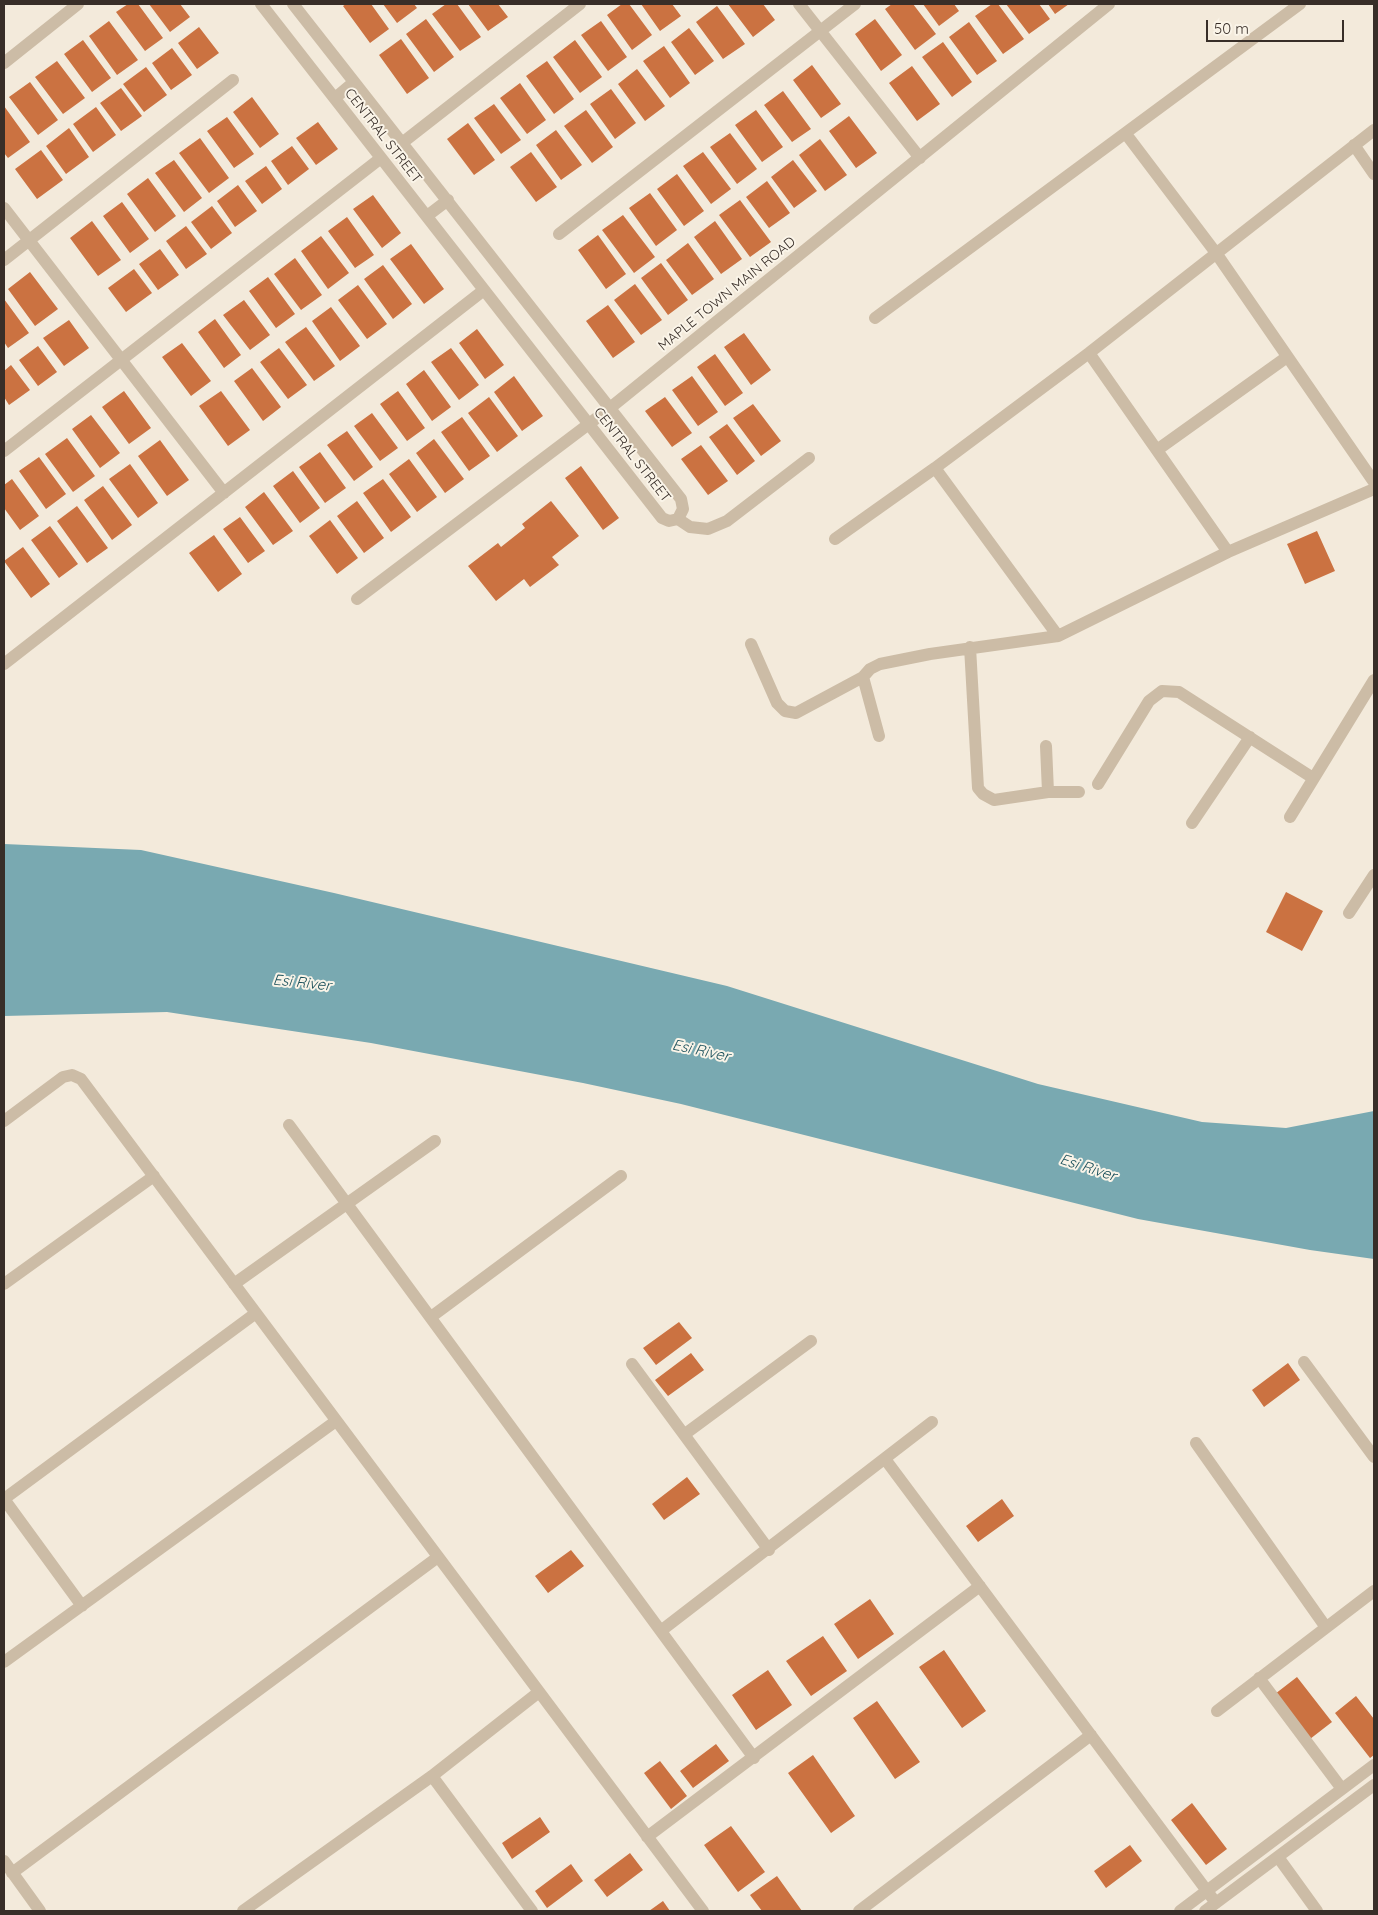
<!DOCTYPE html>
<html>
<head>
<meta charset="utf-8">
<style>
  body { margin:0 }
  #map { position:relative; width:1378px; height:1915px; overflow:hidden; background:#f3eadb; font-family:Quicksand,sans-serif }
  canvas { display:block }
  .frame { position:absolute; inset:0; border:5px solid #382e28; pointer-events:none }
  .scale { position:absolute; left:1206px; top:20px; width:138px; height:22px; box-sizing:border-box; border:2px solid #382e28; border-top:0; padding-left:6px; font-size:15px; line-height:18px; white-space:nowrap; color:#382e28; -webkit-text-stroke:4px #faf4e8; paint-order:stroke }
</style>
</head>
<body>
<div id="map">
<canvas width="1378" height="1915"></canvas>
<div class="frame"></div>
<div class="scale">50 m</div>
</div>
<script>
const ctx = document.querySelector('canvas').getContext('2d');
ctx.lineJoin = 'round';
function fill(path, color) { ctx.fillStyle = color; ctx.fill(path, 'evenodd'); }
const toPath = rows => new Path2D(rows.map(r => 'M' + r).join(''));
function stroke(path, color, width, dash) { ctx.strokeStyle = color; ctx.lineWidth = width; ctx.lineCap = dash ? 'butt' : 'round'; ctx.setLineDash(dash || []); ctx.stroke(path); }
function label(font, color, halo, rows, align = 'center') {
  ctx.font = font + ' Quicksand,sans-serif'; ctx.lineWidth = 4; ctx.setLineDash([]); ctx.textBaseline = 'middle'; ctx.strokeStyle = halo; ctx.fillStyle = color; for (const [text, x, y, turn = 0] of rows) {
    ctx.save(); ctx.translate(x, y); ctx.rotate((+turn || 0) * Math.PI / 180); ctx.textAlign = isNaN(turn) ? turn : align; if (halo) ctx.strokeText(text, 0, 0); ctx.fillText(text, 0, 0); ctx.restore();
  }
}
fill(toPath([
  [4,844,141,850,334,893,727,986,1038,1084,1202,1122,1286,1128,1374,1111,1374,1259,1310,1250,1138,1219,681,1104,583,1083,371,1043,167,1012,4,1016]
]), '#79a9b1');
fill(toPath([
  [128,4,138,4,163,38,145,51,116,12],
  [149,4,180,4,190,17,170,32],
  [346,4,371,4,389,29,370,43,343,6],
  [383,4,414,4,417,8,397,23],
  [446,4,457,4,481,37,460,51,432,14],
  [468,4,498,4,508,17,488,31],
  [622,4,629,4,652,35,632,50,607,15],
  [641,4,672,4,681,16,660,31],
  [728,4,763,4,775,20,753,37],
  [892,4,913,4,936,34,915,50,885,9],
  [923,4,954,4,959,11,939,26],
  [992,4,998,4,1024,39,1003,54,975,16],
  [1006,4,1039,4,1050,19,1029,34],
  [1048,4,1069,4,1055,14],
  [717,6,745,44,723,59,696,22],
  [426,19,454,57,434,72,406,34],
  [875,19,902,55,881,71,855,34],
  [109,21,138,60,117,75,89,36],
  [601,21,627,57,608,71,581,35],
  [969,22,997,61,977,75,949,37],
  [199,27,219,53,197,69,178,43],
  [689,28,714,61,695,75,671,42],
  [401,39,429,78,407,94,379,55],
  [83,40,111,78,92,92,64,54],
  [575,40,602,77,580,93,553,57],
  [943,42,972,82,952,97,922,57],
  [664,46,690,83,670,98,643,61],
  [172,48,192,75,171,90,152,63],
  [57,61,85,98,63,114,35,77],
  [547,61,574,99,554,114,526,76],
  [812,65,841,104,821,118,793,80],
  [912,66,940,104,917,121,889,83],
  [146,67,167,95,144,112,123,84],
  [637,69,665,106,645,121,618,84],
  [30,82,58,120,38,135,9,97],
  [520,83,546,120,527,134,500,98],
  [121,88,142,116,121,131,100,103],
  [611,89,636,123,615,139,590,104],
  [783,91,811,129,792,142,764,105],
  [252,97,279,134,260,148,233,112],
  [494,104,521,140,501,154,474,118],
  [4,106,30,142,8,158,4,153],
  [96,107,116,135,93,152,73,124],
  [586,110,613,147,592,163,564,126],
  [756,110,783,147,762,162,735,125],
  [849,116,877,153,856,168,829,131],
  [227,117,254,154,234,168,207,131],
  [318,122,338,149,316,165,296,138],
  [468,123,495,160,474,175,447,139],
  [69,128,89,157,66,174,46,146],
  [556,130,582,165,561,180,536,145],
  [730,133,757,169,737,184,710,147],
  [200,138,229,178,209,193,179,153],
  [820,139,847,175,825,191,799,155],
  [292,146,309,169,288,185,271,161],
  [41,150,63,180,37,199,15,169],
  [531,152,557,187,536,202,510,167],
  [703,152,731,189,711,204,683,166],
  [174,160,202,198,184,212,155,173],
  [793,160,817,191,794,208,771,177],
  [266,166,282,189,262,204,245,181],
  [677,174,704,211,684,226,657,189],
  [148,178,176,216,155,232,127,194],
  [767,181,790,213,769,228,746,197],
  [238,185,257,211,235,227,217,201],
  [650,193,677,230,656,246,629,208],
  [373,195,401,233,382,248,353,209],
  [740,200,771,242,750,257,719,215],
  [122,202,149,239,130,253,103,216],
  [212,206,232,233,211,249,191,222],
  [623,215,655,257,634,273,602,230],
  [347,217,374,255,355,268,328,231],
  [92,221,121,260,98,276,70,238],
  [715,221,742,259,721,274,694,237],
  [186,226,207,254,186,269,166,241],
  [598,235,626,274,606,289,578,250],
  [321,236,349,273,328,289,301,251],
  [688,243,714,279,692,295,666,260],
  [411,244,444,289,424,304,390,259],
  [160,249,179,275,158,290,139,264],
  [295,258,322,295,301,310,274,274],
  [661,263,688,300,668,315,641,278],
  [383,265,412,304,393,319,364,279],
  [134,269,152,293,126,312,108,288],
  [30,272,58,309,35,326,8,289],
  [268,277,295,314,276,328,249,291],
  [635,284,662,320,641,335,614,300],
  [358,285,387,324,367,339,338,300],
  [4,299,29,333,8,348,4,342],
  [244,300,270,335,250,350,223,315],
  [608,305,635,342,613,358,586,321],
  [331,307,360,346,340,361,312,321],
  [215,319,241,355,224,368,198,332],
  [69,320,89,348,64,366,43,338],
  [306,327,335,366,314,381,285,342],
  [477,329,504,365,485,379,459,343],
  [744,333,771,370,751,385,724,347],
  [182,343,211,381,191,396,162,357],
  [38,346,57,372,38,386,19,360],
  [279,348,307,385,288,399,260,362],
  [451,348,479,385,459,400,431,362],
  [715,354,743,393,725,406,697,367],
  [11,365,30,390,9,405,4,397,4,371],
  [252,368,281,407,263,421,234,381],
  [424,370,451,407,432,421,406,384],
  [514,376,543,416,522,431,494,392],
  [692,376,718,412,698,426,672,390],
  [124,391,151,428,129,444,102,407],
  [221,391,250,430,228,446,199,406],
  [398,391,425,428,407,441,380,404],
  [489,397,518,436,497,452,468,413],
  [665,397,692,433,672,447,645,411],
  [753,404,781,441,761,456,733,418],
  [372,413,398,448,380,461,354,426],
  [91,415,120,453,100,468,72,429],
  [462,417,490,456,469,471,441,432],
  [727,424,755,461,737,475,709,437],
  [347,431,373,467,354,481,327,445],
  [67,438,95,476,73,492,45,454],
  [434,439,464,479,445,493,416,453],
  [160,440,189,480,167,496,138,456],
  [701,445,728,481,708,495,681,459],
  [320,452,346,488,325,503,299,467],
  [39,457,66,494,46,509,19,471],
  [409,459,437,497,417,512,389,474],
  [130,464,158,503,138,518,109,479],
  [581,466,619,518,603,530,565,478],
  [293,471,320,508,300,523,273,486],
  [12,479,39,516,20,530,4,508,4,485],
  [383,479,411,517,391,532,363,493],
  [103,486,132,525,112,540,84,500],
  [264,492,293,531,273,545,245,507],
  [357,501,384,538,364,553,337,516],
  [551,501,579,536,552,557,559,565,530,587,524,579,496,601,468,566,498,543,501,547,525,528,522,524],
  [77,506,108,548,87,563,57,521],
  [240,517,265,551,248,563,223,529],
  [330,520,358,558,337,574,309,536],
  [50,526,78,564,59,578,31,540],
  [1317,531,1335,571,1305,584,1287,544],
  [214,535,242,574,218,592,189,553],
  [23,547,50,584,31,598,4,561],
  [1286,892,1323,911,1302,951,1266,932],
  [679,1322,692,1338,656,1365,643,1348],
  [691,1353,704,1370,668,1396,655,1380],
  [1288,1363,1300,1380,1264,1407,1252,1390],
  [687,1477,700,1494,664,1520,652,1504],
  [1002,1499,1014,1516,978,1542,966,1526],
  [571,1550,584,1566,548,1593,535,1576],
  [870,1599,894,1634,858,1659,834,1624],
  [823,1636,847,1671,811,1696,786,1661],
  [944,1650,986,1711,962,1728,919,1667],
  [768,1670,792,1705,756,1730,732,1695],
  [1297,1677,1332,1722,1310,1739,1275,1694],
  [1356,1696,1374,1719,1374,1755,1370,1758,1335,1713],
  [877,1701,920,1762,895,1779,853,1718],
  [716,1744,729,1761,693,1788,680,1771],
  [813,1755,855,1816,831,1833,788,1773],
  [660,1761,687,1796,671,1809,644,1773],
  [1192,1803,1227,1849,1206,1865,1171,1820],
  [540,1817,550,1832,512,1859,502,1843],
  [731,1826,765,1872,738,1892,704,1845],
  [1130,1845,1142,1861,1106,1888,1094,1871],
  [630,1853,643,1870,607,1897,594,1880],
  [571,1864,583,1881,547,1908,535,1891],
  [777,1876,802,1911,762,1911,750,1895],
  [663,1901,670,1911,649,1911]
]), '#cb7241');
stroke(toPath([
  [261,4,662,518,669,521,678,519,683,509,681,499,293,4],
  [799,4,920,158],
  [4,63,78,4],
  [335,98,354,82],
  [1374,130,1089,353,935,468,1058,636,1228,552,1374,489],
  [1126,134,1216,253,1374,482],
  [402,143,580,4],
  [1354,145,1374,174],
  [4,208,224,493],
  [427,216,448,200],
  [559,234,855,4],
  [4,260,233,80],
  [875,318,1300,4],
  [1089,353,1228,552],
  [1157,450,1287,357],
  [4,451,381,158],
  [678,519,690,527,708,529,727,521,809,458],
  [835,539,935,468],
  [357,599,610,408,1109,4],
  [751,644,777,703,785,711,796,713,863,677],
  [970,647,978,788,983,794,994,800,1048,792,1079,792],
  [4,664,484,290],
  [879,736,863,677,870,669,880,664,930,654,1058,636],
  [1046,746,1048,792],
  [1098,784,1149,701,1162,691,1179,692,1313,778],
  [1290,817,1374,680],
  [1192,823,1250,737],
  [1349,913,1374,875],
  [4,1121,63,1077,72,1075,81,1079,703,1911],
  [289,1125,754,1758],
  [4,1284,154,1176],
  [234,1284,435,1141],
  [431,1317,621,1176],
  [1304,1362,1374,1457],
  [632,1364,769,1550],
  [685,1434,811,1341],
  [1196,1443,1325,1626],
  [885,1459,1216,1903],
  [4,1499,256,1313],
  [4,1499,82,1606],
  [662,1630,932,1422],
  [4,1662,336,1421],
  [1259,1678,1342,1789],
  [1217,1711,1374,1591],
  [432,1776,532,1911],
  [647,1837,980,1586],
  [1278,1857,1317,1911],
  [4,1861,40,1911],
  [12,1873,438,1557],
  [243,1911,432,1776,539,1692],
  [859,1911,1091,1735],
  [1180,1911,1374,1765],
  [1205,1911,1374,1785]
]), '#ccbca6', 12);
label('14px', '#382e28', '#faf4e8', [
  ["CENTRAL STREET",383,136,52],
  ["MAPLE TOWN MAIN ROAD",727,294,-39],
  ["CENTRAL STREET",632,455,52]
]);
label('italic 15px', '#1b505b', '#faf4e8', [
  ["Esi River",302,983,6],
  ["Esi River",701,1051,12],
  ["Esi River",1088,1168,18]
]);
</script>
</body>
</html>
